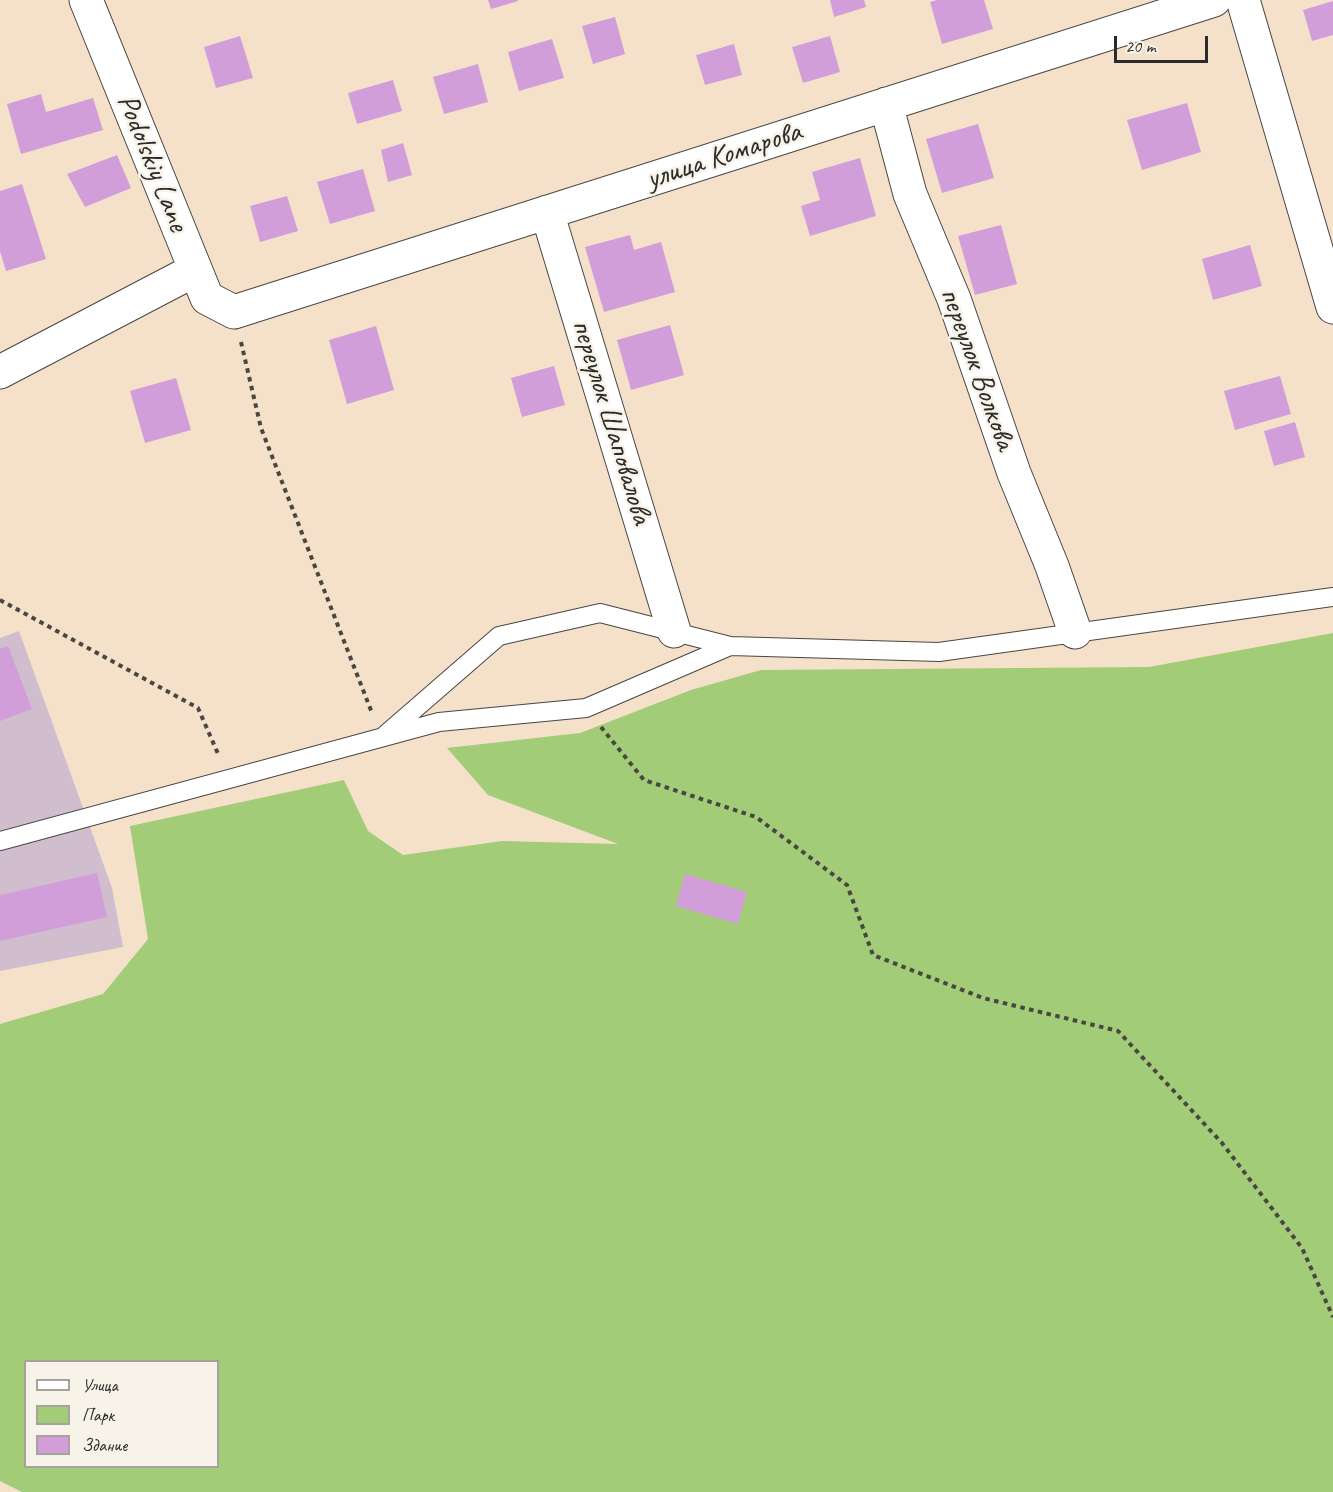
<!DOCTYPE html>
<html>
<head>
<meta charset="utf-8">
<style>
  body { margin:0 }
  #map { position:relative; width:1333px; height:1492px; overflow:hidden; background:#f5e1c9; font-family:Caveat,sans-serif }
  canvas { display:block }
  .legend { position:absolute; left:24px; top:1360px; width:195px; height:108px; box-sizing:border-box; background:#f7f3e8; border:2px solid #a5a39c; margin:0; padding:8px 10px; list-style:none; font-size:18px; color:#2b2b2b }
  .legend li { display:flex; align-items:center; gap:12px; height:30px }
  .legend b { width:30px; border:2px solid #a5a39c }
  .scale { position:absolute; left:1114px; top:36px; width:94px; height:27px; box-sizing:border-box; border:3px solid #2b2b2b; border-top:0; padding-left:8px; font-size:18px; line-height:21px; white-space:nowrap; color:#2b2b2b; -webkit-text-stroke:4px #f7f3e8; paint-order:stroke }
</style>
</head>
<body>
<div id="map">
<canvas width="1333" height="1492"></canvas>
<ul class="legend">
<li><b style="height:8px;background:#fff"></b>Улица</li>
<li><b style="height:16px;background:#a3cc78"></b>Парк</li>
<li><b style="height:16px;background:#d29eda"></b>Здание</li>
</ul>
<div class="scale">20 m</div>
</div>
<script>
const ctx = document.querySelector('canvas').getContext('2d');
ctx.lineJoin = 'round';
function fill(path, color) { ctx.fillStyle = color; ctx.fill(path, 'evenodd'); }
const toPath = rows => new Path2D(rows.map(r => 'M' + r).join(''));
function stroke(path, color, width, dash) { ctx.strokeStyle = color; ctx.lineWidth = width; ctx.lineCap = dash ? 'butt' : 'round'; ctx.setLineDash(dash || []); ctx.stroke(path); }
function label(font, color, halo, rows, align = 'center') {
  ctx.font = font + ' Caveat,sans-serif'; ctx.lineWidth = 5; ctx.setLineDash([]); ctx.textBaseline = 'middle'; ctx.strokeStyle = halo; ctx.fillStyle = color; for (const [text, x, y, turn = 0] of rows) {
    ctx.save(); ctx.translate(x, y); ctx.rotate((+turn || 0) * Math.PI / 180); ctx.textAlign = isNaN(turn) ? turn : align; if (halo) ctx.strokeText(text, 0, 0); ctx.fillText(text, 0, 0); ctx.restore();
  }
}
fill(toPath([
  [19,631,112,888,123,947,0,971,0,638]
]), '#d0bdce');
fill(toPath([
  [1333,633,1333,1492,22,1492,0,1481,0,1024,103,994,148,939,130,826,344,780,368,831,403,855,502,841,618,844,488,795,447,748,580,733,691,690,761,670,1149,667],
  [26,1362,218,1362,218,1466,26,1466]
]), '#a3cc78');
fill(toPath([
  [488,0,518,0,518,1,491,9],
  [830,0,864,0,866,7,834,17],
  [937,0,984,0,993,29,942,44,930,2],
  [1333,1,1333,35,1312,41,1303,10],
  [615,17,625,54,593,64,582,26],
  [240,36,253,78,216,88,204,47],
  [830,36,840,72,803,83,792,47],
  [552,39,564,78,519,91,508,52],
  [734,44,742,75,705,85,696,55],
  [478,64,488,102,444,114,433,77],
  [393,80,402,111,357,124,348,93],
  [41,94,46,112,93,98,103,130,21,154,7,104],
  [1187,103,1201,152,1142,170,1127,120],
  [978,124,994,178,942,193,926,139],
  [403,143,412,175,388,182,381,150],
  [117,155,131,188,85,207,67,174],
  [860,158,876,216,810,236,801,206,820,200,812,172],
  [363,169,375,211,330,224,317,182],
  [22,184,46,259,6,271,0,251,0,191],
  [287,196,298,231,260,242,250,206],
  [1001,225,1017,284,975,295,958,236],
  [630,235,634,250,661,242,675,292,604,312,585,247],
  [1250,245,1262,286,1213,300,1202,259],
  [670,325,684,375,631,390,617,340],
  [376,326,394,390,347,404,329,340],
  [554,366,565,405,522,417,511,378],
  [1280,376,1291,414,1235,430,1224,391],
  [176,378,191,430,145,443,130,391],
  [1295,422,1305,457,1274,466,1264,431],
  [8,646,32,709,0,721,0,649],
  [97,873,107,917,0,941,0,895],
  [685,874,747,892,738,924,676,906]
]), '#d29eda');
const lane = toPath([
  [385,735,499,636,600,613,730,646],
  [0,841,439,722,586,708,730,646,939,652,1333,597]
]);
const street = toPath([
  [86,0,207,298,234,312,1214,0],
  [1243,0,1333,307],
  [886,104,910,194,954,299,1014,473,1052,566,1075,632],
  [547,212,674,631],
  [0,372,195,270]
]);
stroke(lane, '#494643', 20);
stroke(street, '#494643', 35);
stroke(toPath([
  [241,342,261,428,372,713],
  [0,600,198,708,219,756],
  [601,727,644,780,756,817,847,885,873,955,983,998,1118,1031,1222,1143,1302,1248,1333,1317]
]), '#494643', 4, [4.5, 4.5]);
stroke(lane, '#fff', 18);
stroke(street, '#fff', 33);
label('30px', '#2b2b2b', '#f7f3e8', [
  ["улица Комарова",724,156,-18],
  ["Podolskiy Lane",152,163,68],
  ["переулок Волкова",977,369,70],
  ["переулок Шаповалова",611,422,73]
]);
</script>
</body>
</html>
